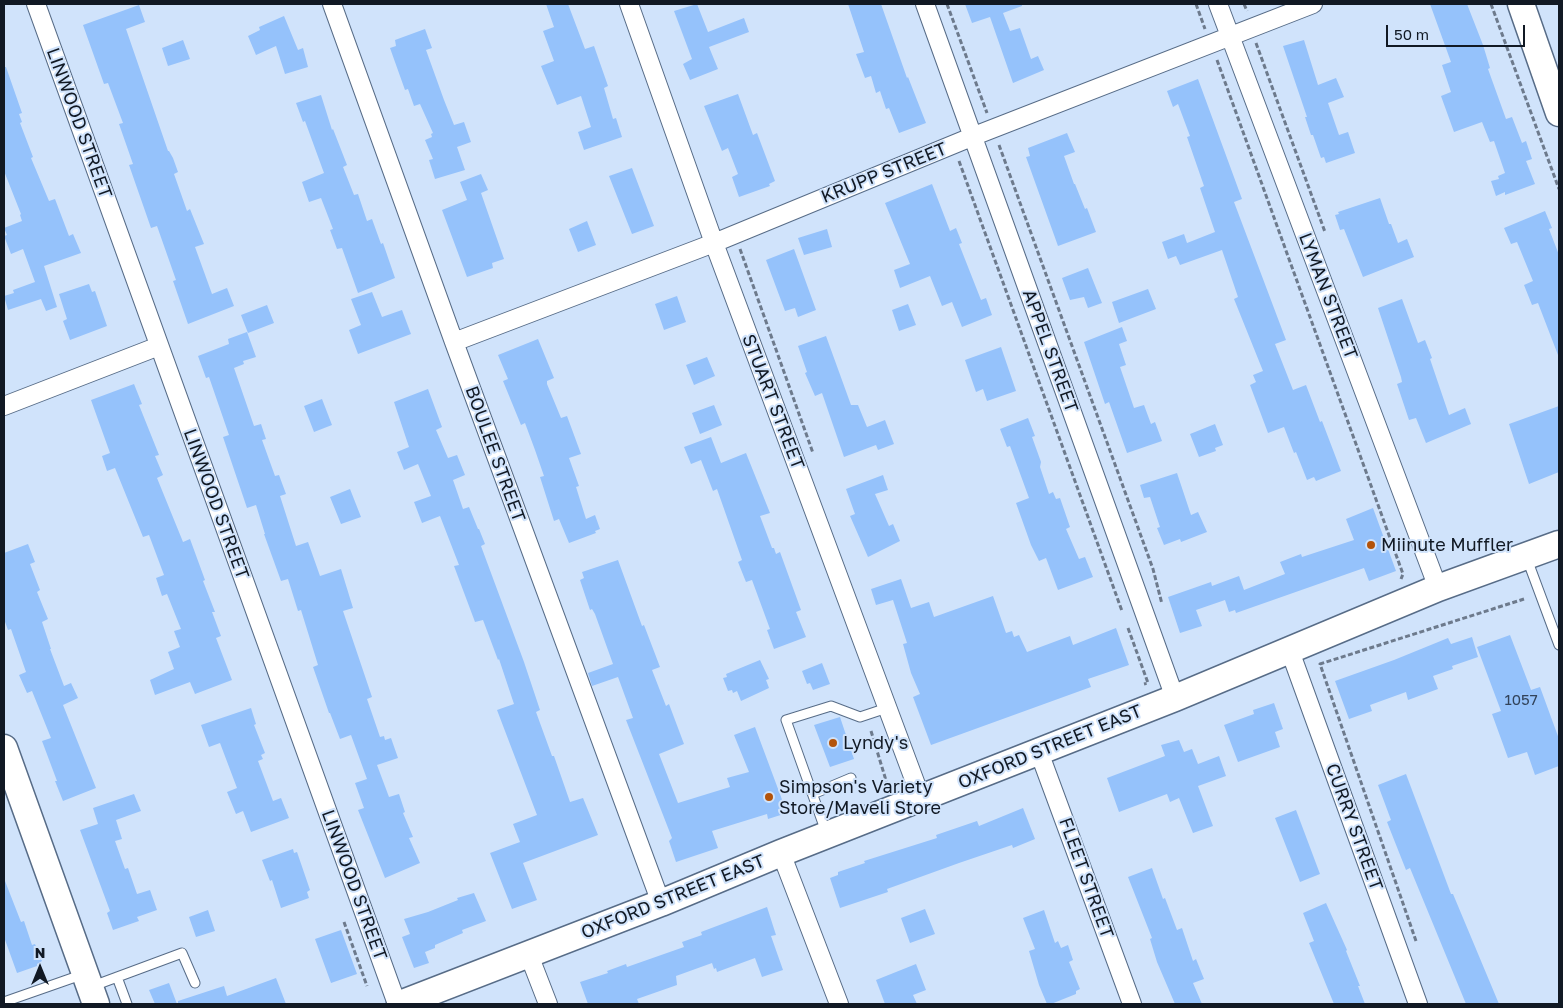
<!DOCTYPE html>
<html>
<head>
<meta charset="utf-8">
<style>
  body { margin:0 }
  #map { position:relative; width:1563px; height:1008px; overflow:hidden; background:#d0e3fb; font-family:"Golos Text",sans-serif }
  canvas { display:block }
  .frame { position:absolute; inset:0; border:5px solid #111924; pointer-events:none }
  .north { position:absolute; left:15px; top:943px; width:50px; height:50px; -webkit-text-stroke:4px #d0e3fb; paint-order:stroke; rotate:0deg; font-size:14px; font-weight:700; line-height:20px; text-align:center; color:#111924 }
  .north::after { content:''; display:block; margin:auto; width:18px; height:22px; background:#111924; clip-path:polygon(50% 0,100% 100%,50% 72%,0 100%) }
  .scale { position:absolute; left:1386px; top:25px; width:139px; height:22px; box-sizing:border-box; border:2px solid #111924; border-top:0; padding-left:6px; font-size:15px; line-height:18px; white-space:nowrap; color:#111924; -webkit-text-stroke:4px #d0e3fb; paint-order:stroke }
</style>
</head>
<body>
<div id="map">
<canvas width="1563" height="1008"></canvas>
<div class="frame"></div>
<div class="north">N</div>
<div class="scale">50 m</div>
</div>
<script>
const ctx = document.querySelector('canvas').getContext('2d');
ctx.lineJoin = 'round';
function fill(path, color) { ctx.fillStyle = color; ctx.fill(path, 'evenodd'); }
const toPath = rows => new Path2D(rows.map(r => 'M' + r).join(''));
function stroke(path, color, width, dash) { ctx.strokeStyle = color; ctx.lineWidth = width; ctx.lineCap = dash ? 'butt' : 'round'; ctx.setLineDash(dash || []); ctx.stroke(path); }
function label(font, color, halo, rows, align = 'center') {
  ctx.font = font + ' "Golos Text",sans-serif'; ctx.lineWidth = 4; ctx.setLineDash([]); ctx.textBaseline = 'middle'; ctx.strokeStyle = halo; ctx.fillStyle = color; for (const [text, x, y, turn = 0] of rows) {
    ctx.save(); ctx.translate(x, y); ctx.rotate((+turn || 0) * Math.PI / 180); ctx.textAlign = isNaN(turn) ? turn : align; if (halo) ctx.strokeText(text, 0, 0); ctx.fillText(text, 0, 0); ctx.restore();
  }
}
fill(toPath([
  [546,4,568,4,585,49,594,46,608,86,604,88,613,119,616,118,622,137,584,150,578,132,591,127,581,96,557,105,541,66,554,61,543,31,554,27],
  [697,4,708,32,744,18,749,32,709,47,718,69,690,80,683,64,692,59,674,11],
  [848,4,881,4,907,78,908,77,926,123,899,133,889,108,886,109,880,91,876,93,871,76,865,78,856,54,864,52],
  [965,4,1022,4,1022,6,1003,13,1010,31,1020,28,1031,59,1038,56,1044,70,1013,83,990,17,972,23],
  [1430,4,1467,4,1483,45,1490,68,1488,69,1506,119,1512,117,1522,143,1526,141,1532,159,1526,161,1535,184,1505,195,1505,192,1496,196,1491,181,1499,179,1498,176,1505,173,1494,141,1490,142,1482,122,1454,132,1441,96,1451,92,1442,65,1451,62],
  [139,5,145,22,126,29,168,151,169,151,173,158,178,172,174,174,187,211,190,209,204,244,195,247,212,294,227,288,234,306,188,324,173,281,176,280,157,226,151,228,129,165,133,164,119,124,123,123,108,83,104,84,83,25],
  [284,16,298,50,303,48,308,67,285,74,276,46,256,55,248,36,260,30,259,27],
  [425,29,432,48,426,50,444,100,454,125,464,122,471,142,457,147,465,170,435,179,429,160,433,159,425,140,432,137,431,134,433,133,420,104,414,106,408,89,405,90,390,48,396,46,395,40],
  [183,40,190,59,168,66,162,48],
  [1304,40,1318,85,1336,78,1344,97,1328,103,1339,135,1348,132,1355,153,1326,163,1324,157,1321,158,1313,135,1311,135,1305,117,1307,117,1283,46],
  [4,67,6,67,22,113,19,114,22,122,20,123,33,157,31,158,49,201,55,199,69,236,73,234,81,253,44,266,57,307,46,311,41,299,8,310,4,296,14,293,13,290,35,282,23,249,11,254,4,236,7,235,4,228,22,221,20,215,21,214,4,171],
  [1198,79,1242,199,1234,202,1286,340,1275,344,1293,390,1306,385,1320,422,1322,421,1341,471,1316,481,1314,477,1307,480,1296,452,1294,453,1284,427,1268,433,1250,385,1256,382,1253,375,1263,371,1234,299,1238,297,1222,250,1180,265,1176,256,1168,259,1162,242,1184,234,1187,243,1215,232,1200,188,1204,186,1187,137,1190,136,1178,104,1173,107,1167,91],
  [738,94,753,135,757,133,775,181,769,184,770,186,739,197,732,177,738,174,728,148,722,151,704,106],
  [321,95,332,130,333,129,347,165,343,167,354,195,358,194,367,221,372,219,381,244,383,243,395,278,358,293,342,248,337,249,330,230,333,229,321,198,309,202,302,182,324,173,305,121,303,122,296,103],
  [1067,133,1075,152,1064,156,1074,184,1075,184,1085,209,1087,208,1096,232,1058,246,1026,157,1030,156,1028,148],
  [632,168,654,226,632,234,609,176],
  [481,174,488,190,481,193,504,259,492,263,493,268,467,277,442,210,467,200,460,182],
  [932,184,950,231,956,228,962,243,959,244,981,300,986,298,992,315,962,327,952,302,942,306,930,276,900,288,894,270,910,264,885,203],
  [1380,198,1389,224,1391,224,1398,243,1407,239,1414,257,1363,277,1344,229,1340,230,1335,215,1339,214,1338,212],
  [1545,211,1552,228,1549,229,1559,255,1558,355,1538,303,1532,305,1524,285,1533,281,1517,242,1511,244,1504,228],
  [587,221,596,245,578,252,569,229],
  [827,229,832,247,804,255,798,238],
  [794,249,816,310,798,317,795,308,785,311,766,260],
  [1088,268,1102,303,1088,308,1084,297,1070,300,1062,278],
  [89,284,92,292,95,291,107,326,70,340,63,321,67,319,59,294],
  [1148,289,1156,309,1119,323,1112,302],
  [372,292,382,317,402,310,411,334,358,354,349,330,361,325,351,299],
  [677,296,686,322,664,330,655,304],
  [1402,299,1418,343,1425,340,1432,358,1430,359,1449,415,1465,408,1471,424,1426,443,1416,418,1409,420,1397,384,1402,382,1401,377,1378,308],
  [908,304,916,325,899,331,892,310],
  [267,305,274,323,248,333,241,315],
  [1122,327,1127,341,1119,344,1126,365,1120,367,1134,408,1144,405,1151,424,1155,422,1162,441,1127,453,1109,402,1105,404,1084,342],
  [247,332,256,357,243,361,244,364,234,368,254,426,261,424,266,439,262,440,275,476,279,475,286,494,280,496,296,546,308,542,320,576,341,569,353,608,343,611,372,697,367,699,380,737,384,736,385,740,391,738,398,758,377,765,389,797,399,794,405,812,403,813,413,837,409,838,420,863,385,878,358,810,364,808,355,783,367,779,351,735,340,739,330,713,329,713,313,667,318,665,301,610,298,611,288,579,281,581,264,534,265,534,256,505,247,508,223,437,229,435,209,377,206,378,198,356,229,344,228,339],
  [826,336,851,405,858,405,867,427,885,420,894,444,878,450,876,445,844,457,822,393,815,396,805,373,807,372,798,346],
  [538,339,554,378,547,381,547,384,561,418,567,416,581,454,569,458,579,486,576,487,586,519,595,515,600,529,595,531,596,533,569,543,559,519,554,521,540,477,544,476,535,450,525,423,521,425,503,381,508,379,498,355],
  [1001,347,1016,391,987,401,983,389,976,392,965,360],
  [707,357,715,376,694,385,686,365],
  [134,384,142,404,139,405,159,455,155,456,163,475,157,478,181,537,183,542,190,539,205,580,203,581,215,612,212,612,221,636,216,638,232,680,195,694,190,682,155,695,150,680,174,669,168,652,180,647,174,631,181,629,167,594,162,596,156,578,164,575,149,535,143,537,115,468,107,471,102,456,110,453,91,400],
  [428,389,442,427,436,430,448,458,457,455,465,475,453,480,463,509,469,507,478,529,479,529,485,544,481,546,524,662,540,710,536,712,552,756,554,756,570,802,583,798,598,835,523,863,537,900,512,909,490,853,520,842,513,824,537,815,497,710,514,704,499,659,498,660,483,620,475,622,454,566,459,565,440,516,422,523,414,502,431,496,418,464,404,470,397,452,409,447,394,402],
  [322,399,332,425,314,432,304,406],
  [714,405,722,425,700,434,692,413],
  [1559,406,1559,472,1529,484,1509,424],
  [1028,418,1035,436,1032,437,1041,462,1040,467,1049,494,1053,492,1056,499,1060,498,1070,527,1066,529,1079,559,1085,557,1093,577,1058,590,1046,558,1039,561,1031,545,1016,503,1029,498,1010,446,1007,447,1000,429],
  [1215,424,1223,445,1215,448,1216,451,1199,457,1190,434],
  [711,437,721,463,746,453,770,513,760,516,772,548,774,548,776,554,780,552,801,610,796,612,806,637,774,649,767,630,770,629,752,580,746,582,738,562,742,560,717,489,713,491,701,460,691,464,684,447],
  [1177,473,1191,515,1198,512,1207,532,1181,542,1180,539,1164,545,1157,528,1160,527,1150,497,1144,498,1140,485],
  [883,475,888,490,875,494,889,526,893,524,900,541,868,557,850,516,855,514,846,489],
  [350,489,361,517,341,524,330,497],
  [1373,508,1396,571,1369,581,1364,568,1236,613,1235,610,1229,612,1225,600,1196,610,1202,626,1180,633,1168,597,1211,582,1212,586,1239,576,1244,590,1285,574,1280,562,1301,554,1302,557,1354,540,1346,519],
  [28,544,35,562,30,564,40,590,37,592,48,619,42,622,51,649,50,649,64,686,71,683,78,698,63,705,96,788,63,801,55,781,57,781,42,741,51,738,32,691,27,693,19,675,26,672,11,629,8,630,4,619,4,553],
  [618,560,642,626,644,625,660,667,652,670,666,706,669,704,684,744,659,754,678,803,730,787,727,778,749,772,734,735,755,727,787,813,768,819,767,814,712,831,718,848,676,862,669,841,672,838,626,720,633,718,618,677,592,686,588,673,613,664,595,614,592,609,590,610,580,580,584,578,582,572],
  [901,579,911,608,929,602,934,617,993,596,1006,633,1012,631,1014,637,1019,635,1027,652,1070,636,1073,645,1116,628,1129,665,1088,679,1091,687,931,745,913,697,920,694,911,673,903,644,907,643,893,600,876,605,871,589],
  [1510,635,1531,690,1540,687,1559,739,1559,766,1535,775,1527,752,1508,758,1492,714,1501,711,1477,647],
  [1472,637,1478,657,1452,666,1453,669,1433,676,1438,689,1408,700,1406,692,1370,705,1372,711,1349,719,1335,681,1394,660,1448,638,1451,644],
  [760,660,769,679,766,680,769,688,741,701,737,691,733,693,732,690,728,691,723,678,727,677,726,674],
  [822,663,830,684,813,690,810,683,807,684,802,671],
  [1274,703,1283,729,1275,732,1280,747,1238,762,1224,725,1254,714,1253,710],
  [251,708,256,724,254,725,265,753,261,755,263,759,258,761,273,801,281,798,289,818,251,832,243,811,236,814,227,792,237,788,220,743,209,747,201,725],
  [840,717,854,759,830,767,814,725],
  [1179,740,1184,752,1192,749,1198,764,1219,756,1226,776,1198,786,1213,826,1193,833,1179,798,1170,802,1167,794,1119,812,1107,778,1165,756,1161,745],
  [1406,774,1451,894,1453,894,1499,1004,1466,1004,1410,868,1406,870,1387,822,1391,820,1378,785],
  [134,794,141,811,116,820,122,839,115,841,125,869,128,868,137,894,150,890,157,910,137,917,139,921,113,930,107,913,110,911,80,830,98,824,93,808],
  [1023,808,1035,839,1013,848,1012,845,959,863,887,889,888,892,840,908,830,878,838,875,838,872,865,863,864,861,937,838,936,835,977,821,979,826],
  [1296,810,1320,874,1300,882,1275,818],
  [293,849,294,853,297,852,310,890,307,892,309,898,281,908,272,880,270,881,262,860],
  [1152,868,1163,899,1165,898,1177,930,1182,928,1193,961,1196,959,1204,979,1193,983,1202,1004,1175,1004,1157,962,1150,939,1152,938,1128,877],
  [4,881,5,881,21,922,24,921,32,945,35,944,42,961,37,964,37,966,17,973,4,937],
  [474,893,486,921,462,930,463,933,435,945,435,948,425,952,429,963,414,968,402,937,410,934,404,919,428,912,458,900,457,898],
  [1326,903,1347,950,1346,951,1360,986,1358,986,1365,1004,1334,1004,1309,943,1314,941,1303,913],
  [767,907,776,935,771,936,783,970,762,977,755,958,717,972,716,968,714,969,712,963,676,976,677,985,637,999,639,1004,588,1004,580,982,608,973,607,971,626,964,627,967,684,947,682,942,702,935,701,932],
  [925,909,935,934,910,943,901,918],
  [208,910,215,931,196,937,189,917],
  [1044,910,1055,943,1058,941,1061,948,1068,945,1073,960,1069,962,1080,989,1076,991,1076,994,1051,1004,1047,1004,1039,985,1029,951,1035,949,1023,918],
  [341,930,357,974,331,983,315,939],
  [916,964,926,990,913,995,917,1004,885,1004,876,980],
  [276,978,286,1004,178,1004,178,1001,224,986,227,996],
  [169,983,177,1004,155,1004,149,990]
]), '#95c2fb');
const lane = toPath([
  [1527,559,1559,645],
  [813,794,851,778],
  [826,832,786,720,831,706,860,717,887,708],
  [117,977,127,1004],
  [93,986,182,953,195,983],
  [4,1002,84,974]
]);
const street = toPath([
  [36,4,397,1004],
  [332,4,454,342,661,903],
  [629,4,714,243,921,798],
  [925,4,1175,698],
  [1218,4,1438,588],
  [454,342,714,243,974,136,1313,4],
  [4,406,159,346],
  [1290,651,1418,1004],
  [1039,752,1132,1004],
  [781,853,839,1004],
  [529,955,548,1004]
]);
const secondary = toPath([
  [1521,4,1559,113],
  [4,748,96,1004],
  [400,1004,661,903,781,853,1175,698,1438,588,1559,544]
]);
stroke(lane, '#576c87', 11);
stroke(street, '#576c87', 20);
stroke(secondary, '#576c87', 29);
stroke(toPath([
  [947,4,987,113],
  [1196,4,1205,29],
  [1244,4,1247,11],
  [1491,4,1559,189],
  [1256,43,1325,232],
  [1217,60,1403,574,1401,579],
  [999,145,1153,569,1162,604],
  [959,161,1122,611],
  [740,249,813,453],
  [1128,628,1148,683,1144,684],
  [871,731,888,787],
  [344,922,367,986],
  [1416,941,1320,664,1524,599]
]), '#6d7a8c', 3, [5, 2.5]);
stroke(lane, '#fff', 9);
stroke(street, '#fff', 18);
stroke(secondary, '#fff', 26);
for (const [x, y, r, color] of [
  [1371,545,5,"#b3530a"],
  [833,743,5,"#b3530a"],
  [769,797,5,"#b3530a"]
]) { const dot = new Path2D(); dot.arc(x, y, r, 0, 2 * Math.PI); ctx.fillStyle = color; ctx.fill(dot); stroke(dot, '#d0e3fb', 2); }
label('15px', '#32435a', null, [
  ["1057",1521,700]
]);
label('18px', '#111924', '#d0e3fb', [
  ["LINWOOD STREET",79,123,70],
  ["KRUPP STREET",884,173,-22],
  ["LYMAN STREET",1328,296,69],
  ["APPEL STREET",1050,351,70],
  ["STUART STREET",773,402,69],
  ["BOULEE STREET",495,454,70],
  ["LINWOOD STREET",216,504,70],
  ["OXFORD STREET EAST",1050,747,-22],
  ["CURRY STREET",1354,827,70],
  ["FLEET STREET",1086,878,70],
  ["LINWOOD STREET",354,885,70],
  ["OXFORD STREET EAST",673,897,-22]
]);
label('18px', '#111924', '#d0e3fb', [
  ["Miinute Muffler",1381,545],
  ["Lyndy's",843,743],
  ["Simpson's Variety",779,787],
  ["Store/Maveli Store",779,808]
], 'left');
</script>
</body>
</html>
